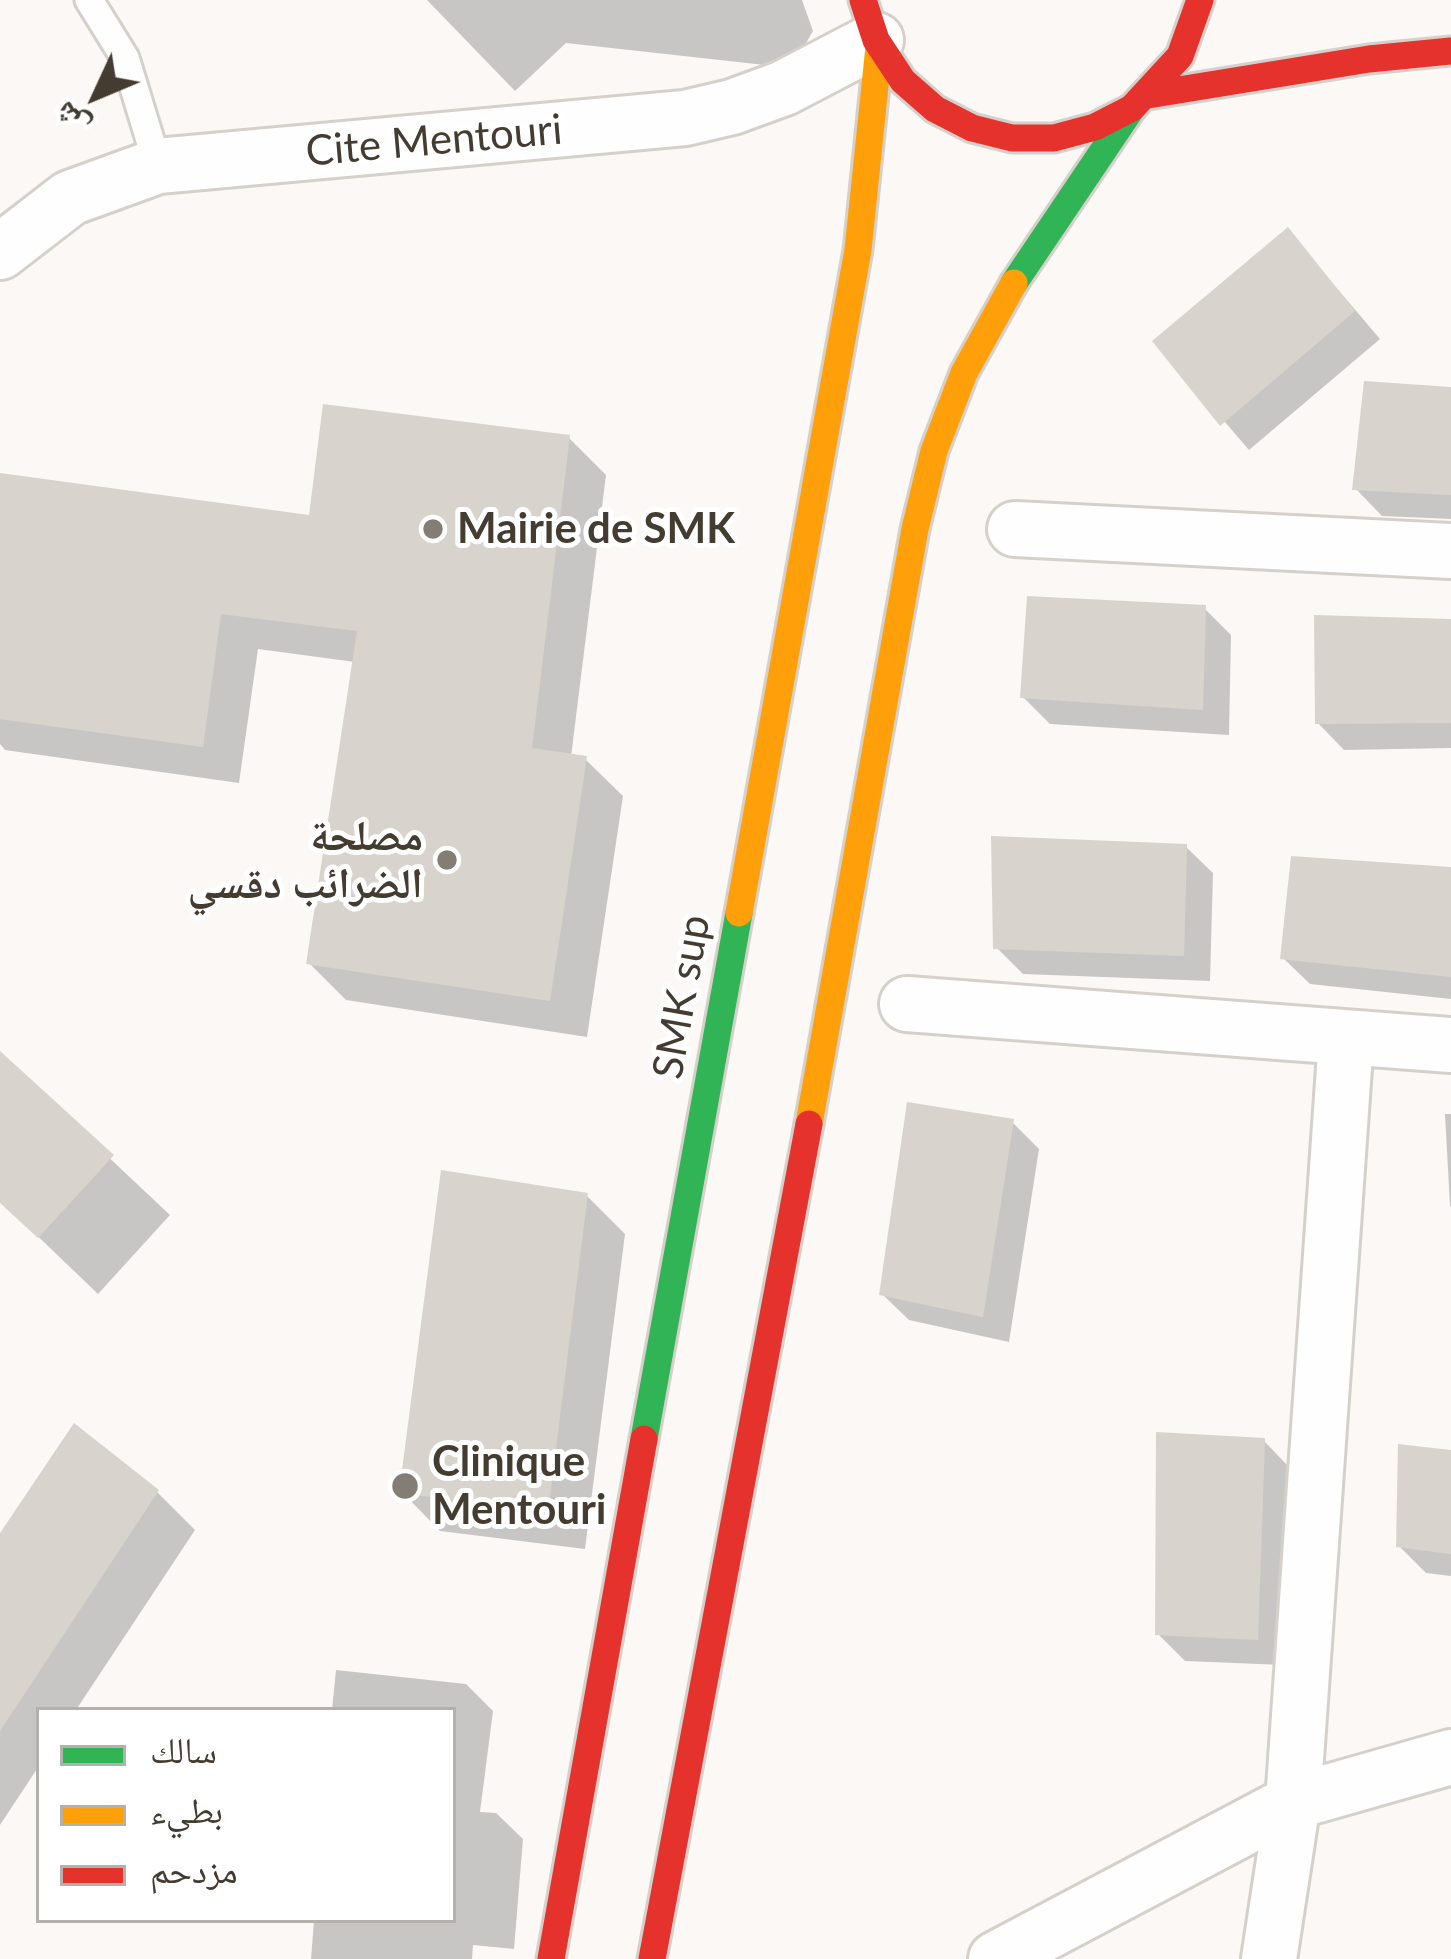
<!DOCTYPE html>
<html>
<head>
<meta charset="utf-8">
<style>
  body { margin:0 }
  #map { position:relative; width:1451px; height:1959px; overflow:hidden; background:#fbf8f5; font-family:Lato,"Noto Naskh Arabic",sans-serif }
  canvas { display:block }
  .legend { position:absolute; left:36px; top:1707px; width:420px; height:216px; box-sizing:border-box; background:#fff; border:3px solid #b4b1ad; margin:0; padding:15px 21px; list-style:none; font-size:36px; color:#443b31 }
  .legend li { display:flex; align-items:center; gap:24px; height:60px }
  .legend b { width:60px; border:3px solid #b4b1ad }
  .north { position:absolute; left:36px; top:36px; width:120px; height:120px; -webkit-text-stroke:9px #fff; paint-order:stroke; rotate:226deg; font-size:33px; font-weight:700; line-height:48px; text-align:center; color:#443b31 }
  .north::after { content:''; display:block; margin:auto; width:42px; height:54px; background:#443b31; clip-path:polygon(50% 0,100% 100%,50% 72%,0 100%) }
</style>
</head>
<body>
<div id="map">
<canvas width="1451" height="1959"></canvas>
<ul class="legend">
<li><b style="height:15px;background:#30b455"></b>سالك</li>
<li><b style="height:15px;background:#ff9f0a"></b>بطيء</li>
<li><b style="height:15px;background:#e5322d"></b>مزدحم</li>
</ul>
<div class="north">ش</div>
</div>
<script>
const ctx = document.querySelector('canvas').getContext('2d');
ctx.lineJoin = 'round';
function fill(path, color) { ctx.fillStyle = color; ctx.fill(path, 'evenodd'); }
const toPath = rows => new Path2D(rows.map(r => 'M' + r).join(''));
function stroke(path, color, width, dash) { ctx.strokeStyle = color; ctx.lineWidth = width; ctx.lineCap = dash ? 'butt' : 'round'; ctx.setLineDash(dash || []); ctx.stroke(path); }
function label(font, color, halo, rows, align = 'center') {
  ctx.font = font + ' Lato,"Noto Naskh Arabic",sans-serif'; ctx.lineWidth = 10; ctx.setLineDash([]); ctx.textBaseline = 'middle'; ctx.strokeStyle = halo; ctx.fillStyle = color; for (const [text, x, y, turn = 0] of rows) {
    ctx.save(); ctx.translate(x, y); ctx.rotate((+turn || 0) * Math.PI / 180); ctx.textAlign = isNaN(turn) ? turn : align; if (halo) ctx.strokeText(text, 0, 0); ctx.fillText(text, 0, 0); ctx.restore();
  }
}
fill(toPath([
  [427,0,802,0,813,31,792,68,566,43,515,91],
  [1288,231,1380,339,1249,450,1156,342],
  [1451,390,1451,519,1382,516,1356,489],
  [569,438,606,475,571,757,585,759,623,796,587,1037,346,1000,309,963,355,662,258,649,239,783,5,750,0,744,0,476,312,519],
  [1204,608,1231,635,1229,735,1050,724,1023,697],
  [1451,622,1451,748,1344,750,1318,723],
  [1186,847,1213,873,1210,981,1023,974,996,947],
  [1451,870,1451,999,1310,984,1283,958],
  [0,1055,170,1215,98,1294,0,1200],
  [1445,1114,1451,1114,1451,1207,1450,1206],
  [1012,1122,1039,1149,1009,1342,909,1320,882,1294],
  [587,1196,625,1234,585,1549,440,1531,402,1492],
  [1264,1441,1290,1468,1284,1665,1185,1661,1158,1634],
  [1451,1453,1451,1576,1426,1573,1399,1546],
  [157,1492,195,1530,76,1710,39,1710,39,1766,0,1825,0,1538],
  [336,1670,466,1684,493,1711,480,1812,496,1813,523,1839,514,1949,473,1945,472,1959,311,1959,314,1920,453,1920,453,1710,332,1710]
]), '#0003');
fill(toPath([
  [1288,227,1355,311,1220,426,1152,341],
  [1364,381,1451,387,1451,495,1352,490],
  [323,404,570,435,532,748,587,756,550,1001,306,964,357,631,221,614,203,747,0,719,0,473,309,515],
  [1027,596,1206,605,1203,710,1020,698],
  [1314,615,1451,619,1451,723,1315,724],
  [991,836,1187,844,1184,956,993,949],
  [1291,856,1451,867,1451,977,1280,959],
  [0,1051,114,1155,38,1238,0,1203],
  [907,1102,1014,1119,983,1317,879,1295],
  [441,1170,588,1193,548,1512,399,1493],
  [74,1423,159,1490,0,1731,0,1533],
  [1156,1432,1265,1438,1258,1640,1155,1635],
  [1398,1444,1451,1450,1451,1554,1396,1547]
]), '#d9d3cd');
const lane = toPath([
  [89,0,125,58,158,166]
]);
const street = toPath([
  [0,252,70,198,158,166,685,118,732,107,784,88,876,40],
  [1015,529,1451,551],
  [907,1004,1451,1045],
  [996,1959,1293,1802,1451,1757],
  [1269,1959,1293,1802,1346,1039]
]);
const fast = toPath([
  [1014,283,1132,108],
  [644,1439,739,913]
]);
const slow = toPath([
  [739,913,858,250,879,47],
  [809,1124,915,529,934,451,964,373,1014,283]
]);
const jam = toPath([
  [863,0,876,40,903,81,935,109,972,128,1012,138,1054,138,1095,127,1132,108,1180,56,1200,0],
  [1148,95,1369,59,1451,51],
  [551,1959,644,1439],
  [652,1959,809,1124]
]);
stroke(lane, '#d6d0ca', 33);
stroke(street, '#d6d0ca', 60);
stroke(fast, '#d6d0ca', 33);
stroke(slow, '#d6d0ca', 33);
stroke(jam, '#d6d0ca', 33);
stroke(lane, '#fefefe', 27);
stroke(street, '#fefefe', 54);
stroke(fast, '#30b455', 27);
stroke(slow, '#ff9f0a', 27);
stroke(jam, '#e5322d', 27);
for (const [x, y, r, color] of [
  [433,529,12,"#847d76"],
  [447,860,12,"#847d76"],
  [405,1486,15,"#847d76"]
]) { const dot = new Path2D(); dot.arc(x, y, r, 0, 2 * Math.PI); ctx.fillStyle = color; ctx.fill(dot); stroke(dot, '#fff', 4.5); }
label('42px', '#443b31', '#fff', [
  ["Cite Mentouri",434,141,-5],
  ["SMK sup",682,997,-80]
]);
label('bold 42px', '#443b31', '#fff', [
  ["Mairie de SMK",457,529],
  ["مصلحة",423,836,"right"],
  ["الضرائب دقسي",423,884,"right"],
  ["Clinique",432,1462],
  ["Mentouri",432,1510]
], 'left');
</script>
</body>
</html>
